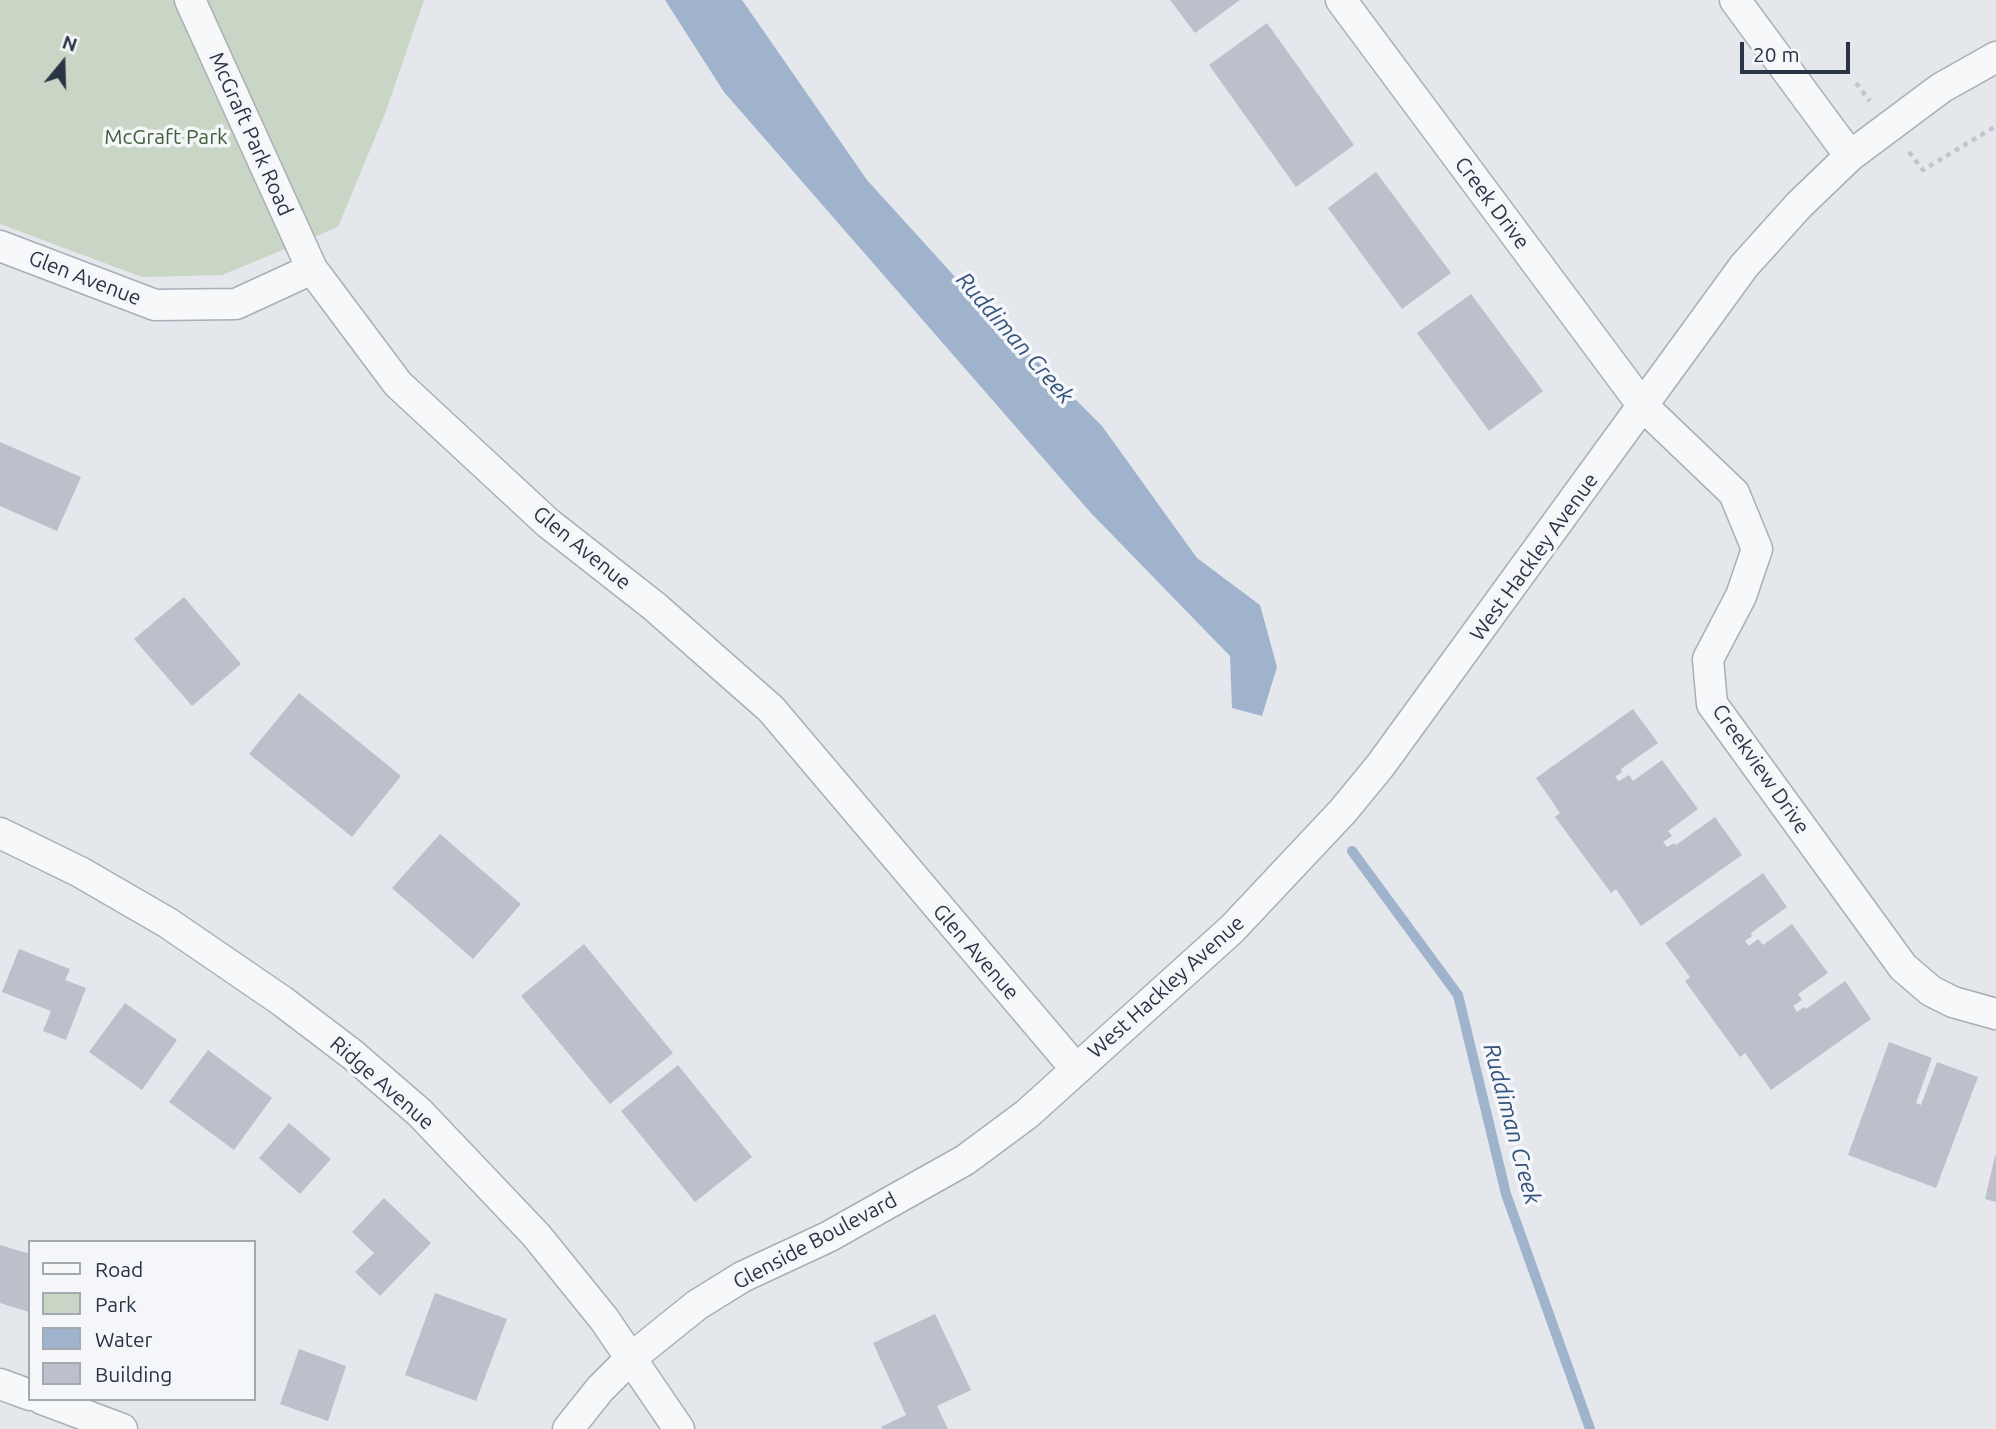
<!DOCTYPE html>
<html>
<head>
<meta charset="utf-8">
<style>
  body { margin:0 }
  #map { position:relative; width:1996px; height:1429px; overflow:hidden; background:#e4e7ec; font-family:Ubuntu,sans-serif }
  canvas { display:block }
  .legend { position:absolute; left:28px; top:1240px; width:228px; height:161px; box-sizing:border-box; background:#f4f6f9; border:2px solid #a4a8b1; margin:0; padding:9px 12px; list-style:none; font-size:21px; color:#2b3445 }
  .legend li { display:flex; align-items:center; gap:14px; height:35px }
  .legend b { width:35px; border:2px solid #a4a8b1 }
  .north { position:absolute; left:28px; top:28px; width:70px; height:70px; -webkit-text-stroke:5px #f4f6f9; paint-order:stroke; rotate:19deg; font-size:19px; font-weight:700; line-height:28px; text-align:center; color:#2b3445 }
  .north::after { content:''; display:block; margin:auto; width:24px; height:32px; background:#2b3445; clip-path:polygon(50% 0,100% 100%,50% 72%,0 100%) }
  .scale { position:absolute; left:1740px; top:42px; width:110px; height:32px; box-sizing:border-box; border:4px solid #2b3445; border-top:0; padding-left:9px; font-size:21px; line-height:24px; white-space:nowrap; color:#2b3445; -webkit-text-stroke:5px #f4f6f9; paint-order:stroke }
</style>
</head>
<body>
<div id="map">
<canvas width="1996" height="1429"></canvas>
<ul class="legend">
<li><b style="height:9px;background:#f7f8fa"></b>Road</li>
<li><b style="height:19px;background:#c9d6c5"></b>Park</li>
<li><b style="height:19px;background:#9fb4cc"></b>Water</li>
<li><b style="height:19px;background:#bbc0ca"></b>Building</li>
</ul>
<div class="north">N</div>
<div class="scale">20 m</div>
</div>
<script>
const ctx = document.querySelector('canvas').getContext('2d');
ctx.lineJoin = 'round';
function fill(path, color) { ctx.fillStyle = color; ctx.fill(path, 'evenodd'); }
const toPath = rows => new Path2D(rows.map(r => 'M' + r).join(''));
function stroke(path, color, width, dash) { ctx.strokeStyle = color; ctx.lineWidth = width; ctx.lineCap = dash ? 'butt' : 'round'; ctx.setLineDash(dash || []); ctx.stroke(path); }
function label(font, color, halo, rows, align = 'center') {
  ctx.font = font + ' Ubuntu,sans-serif'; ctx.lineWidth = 7; ctx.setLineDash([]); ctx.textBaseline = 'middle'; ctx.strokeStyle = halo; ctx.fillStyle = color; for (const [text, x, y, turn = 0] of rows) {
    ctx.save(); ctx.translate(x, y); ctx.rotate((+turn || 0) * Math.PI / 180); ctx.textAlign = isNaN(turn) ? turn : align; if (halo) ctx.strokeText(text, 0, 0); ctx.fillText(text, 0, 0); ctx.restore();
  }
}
fill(toPath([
  [0,0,424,0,386,111,338,227,222,275,142,277,0,224]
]), '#c9d6c5');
fill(toPath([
  [665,0,742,0,867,180,976,300,1102,426,1197,558,1260,605,1277,667,1262,716,1232,708,1230,656,1090,512,724,92]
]), '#9fb4cc');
stroke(toPath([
  [1352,851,1458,995,1506,1194,1590,1429]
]), '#9fb4cc', 10);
fill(toPath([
  [1170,0,1240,0,1195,33],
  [1267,23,1354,145,1296,187,1209,65],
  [1376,172,1451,273,1402,309,1328,208],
  [1471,294,1543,391,1489,431,1417,333],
  [0,442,81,477,57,531,0,506],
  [184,597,241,664,192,706,134,639],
  [299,693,401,776,352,837,249,754],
  [1633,709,1658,743,1621,769,1622,772,1615,777,1619,781,1629,775,1633,781,1662,760,1698,809,1668,831,1672,836,1663,842,1667,847,1674,843,1676,845,1715,817,1742,855,1641,926,1616,889,1611,893,1555,817,1560,813,1536,778],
  [440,834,521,904,473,959,392,888],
  [1763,873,1787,907,1751,933,1752,936,1745,941,1749,946,1758,939,1763,945,1792,924,1828,973,1798,994,1802,1000,1793,1006,1797,1012,1804,1007,1806,1009,1845,981,1871,1019,1771,1090,1745,1053,1740,1057,1685,981,1690,977,1665,943],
  [584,944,673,1053,610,1104,521,996],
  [19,949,70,969,65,980,86,988,66,1040,43,1031,51,1011,2,992],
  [125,1003,177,1040,142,1090,89,1052],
  [1889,1042,1932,1058,1916,1103,1921,1105,1937,1062,1978,1077,1936,1188,1848,1155],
  [208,1050,272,1098,234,1150,169,1102],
  [678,1065,752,1157,695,1202,621,1111],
  [289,1123,331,1159,300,1194,259,1158],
  [1995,1156,1996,1156,1996,1202,1985,1199],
  [384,1198,431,1243,380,1296,355,1272,374,1253,352,1232],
  [0,1245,30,1254,29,1312,0,1303],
  [435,1293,507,1319,476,1401,405,1375],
  [935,1314,971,1390,937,1406,948,1429,882,1429,881,1427,906,1415,873,1343],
  [299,1349,346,1366,328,1421,280,1404]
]), '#bbc0ca');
const minor = toPath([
  [190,0,312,269,398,384,548,523,654,606,771,709,1076,1069],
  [1341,0,1643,406,1734,493,1757,549,1741,596,1708,659,1712,704,1903,967,1931,991,1953,1002,1996,1014],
  [1735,0,1850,156],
  [0,246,155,305,236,304,312,269],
  [0,833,80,872,168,923,282,1001,353,1055,420,1113,536,1235,604,1319,679,1429],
  [0,1384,30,1395],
  [42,1399,122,1429],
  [568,1429,600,1389,631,1358,697,1305,742,1277,828,1237,965,1160,1027,1114,1232,929,1343,811,1380,766,1744,266,1799,205,1850,156,1941,88,1996,57]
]);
stroke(minor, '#a9aeb7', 33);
stroke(toPath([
  [1856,83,1870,101],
  [1909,152,1923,170,1996,126]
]), '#c2c5cb', 4.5, [5, 5]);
stroke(minor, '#f7f8fa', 30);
label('21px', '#2b3445', '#f4f6f9', [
  ["McGraft Park Road",251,134,66],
  ["Creek Drive",1492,203,53],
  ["Glen Avenue",85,278,21],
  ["Glen Avenue",582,548,39],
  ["West Hackley Avenue",1534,557,-54],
  ["Creekview Drive",1761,769,55],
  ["Glen Avenue",976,952,49],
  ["West Hackley Avenue",1166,987,-42],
  ["Ridge Avenue",382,1083,41],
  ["Glenside Boulevard",815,1241,-28]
]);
label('21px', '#3f6138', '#f4f6f9', [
  ["McGraft Park",166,137]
]);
label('italic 23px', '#34527a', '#f4f6f9', [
  ["Ruddiman Creek",1015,338,49],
  ["Ruddiman Creek",1512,1124,75]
]);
</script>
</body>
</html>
